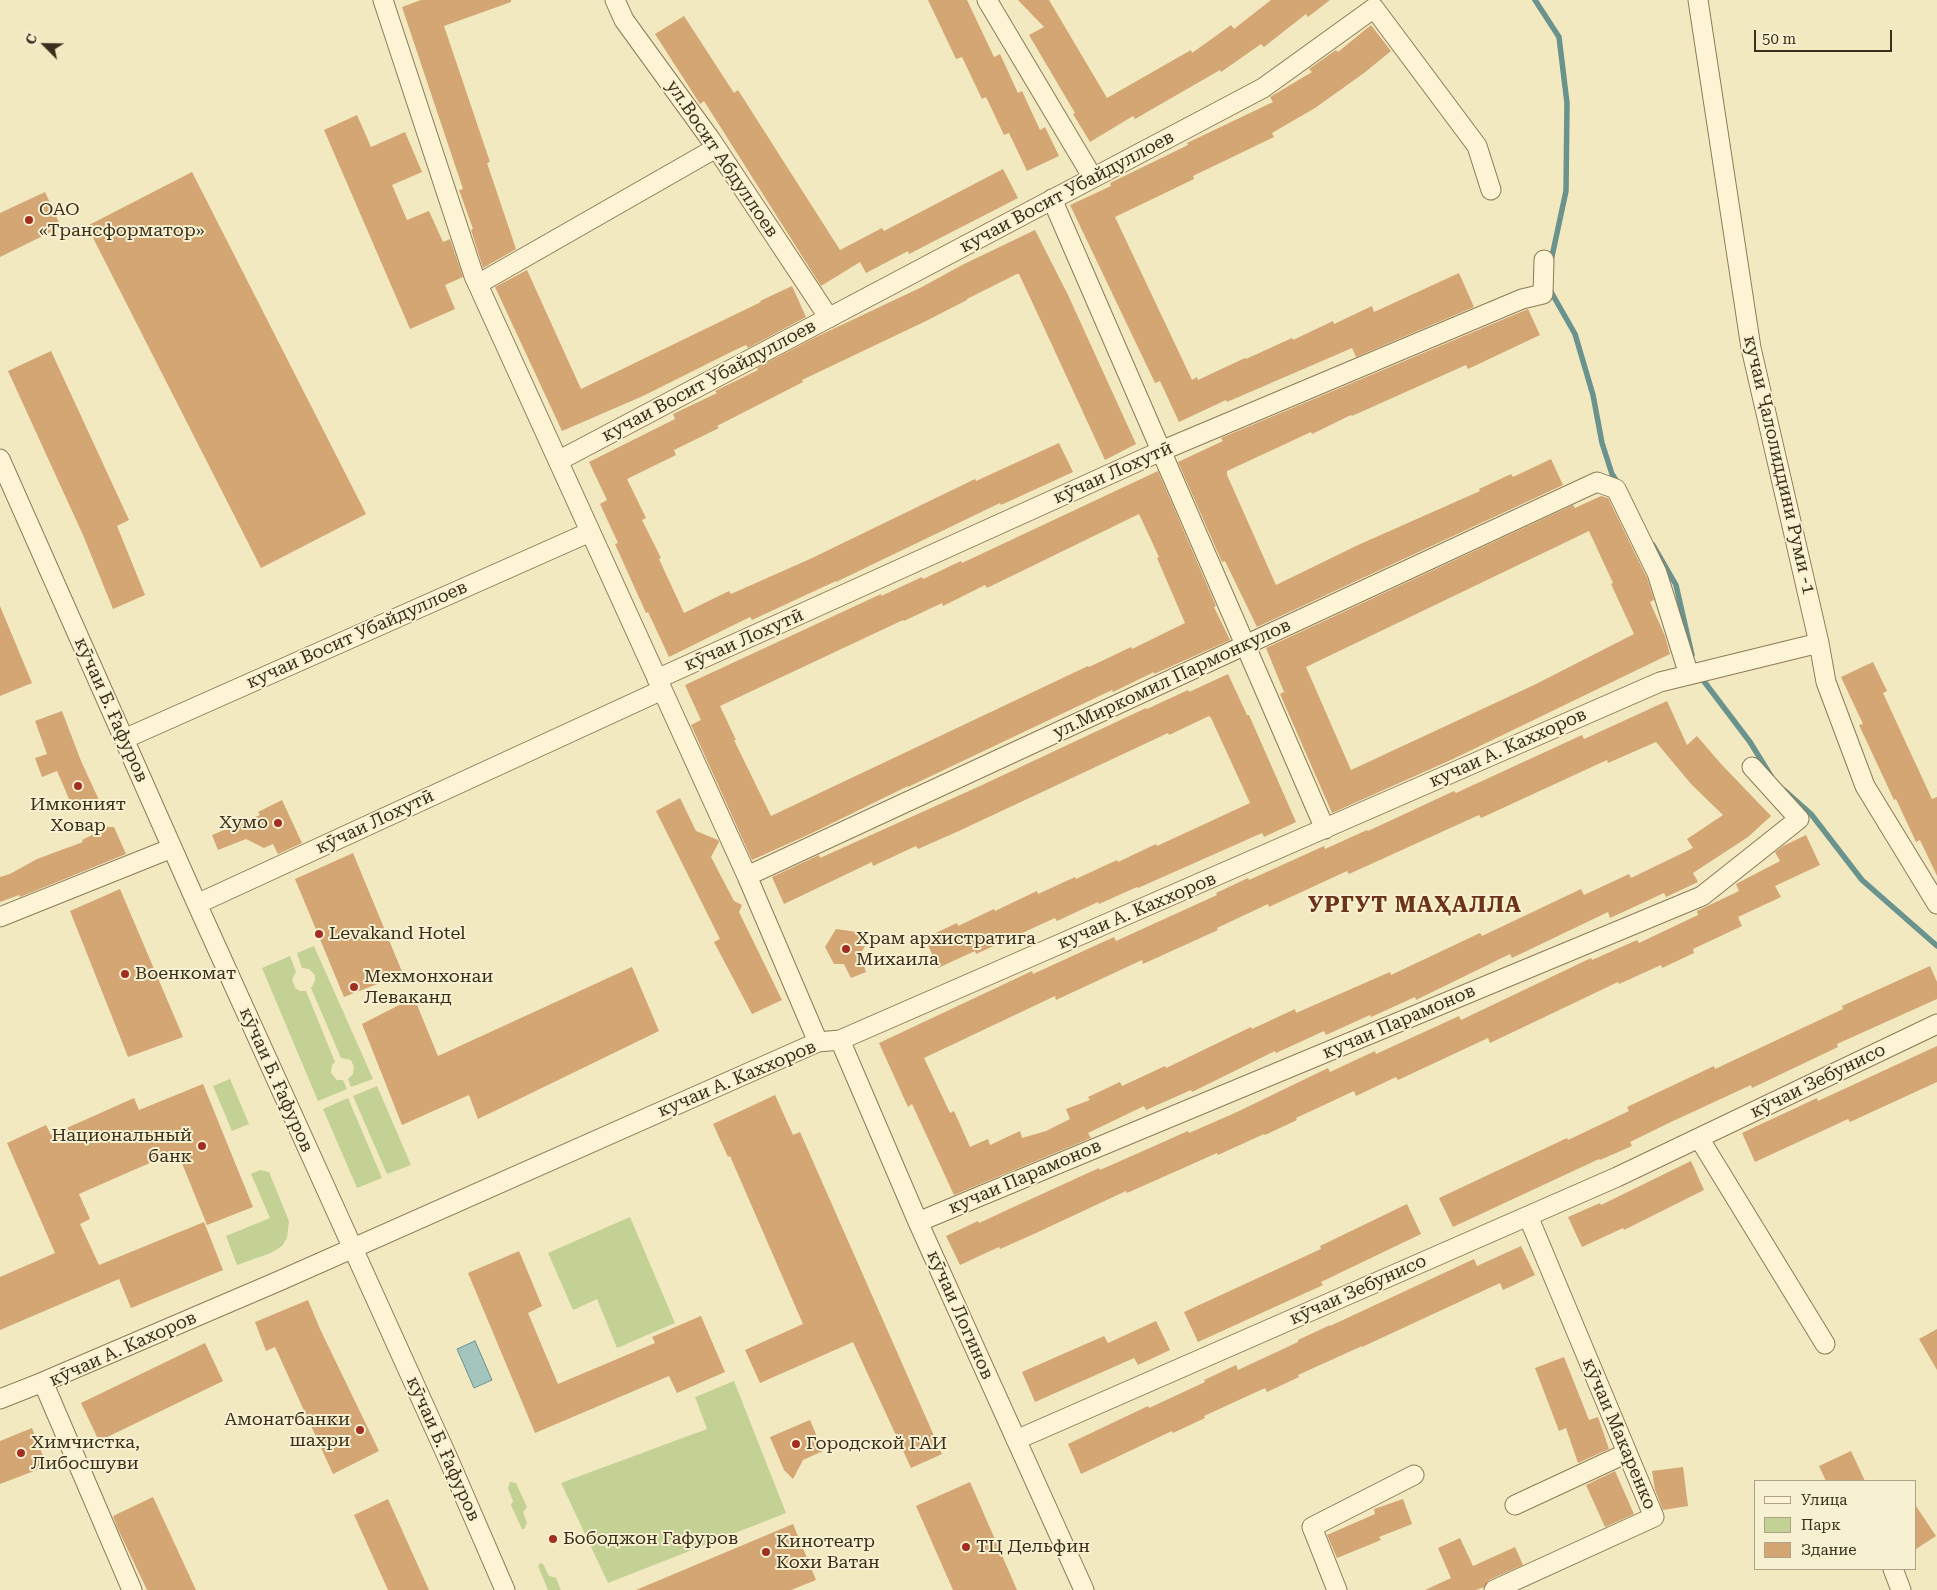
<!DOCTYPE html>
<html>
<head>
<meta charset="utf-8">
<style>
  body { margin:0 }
  #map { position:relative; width:1937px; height:1590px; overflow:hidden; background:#f2e9c1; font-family:"Roboto Serif",serif }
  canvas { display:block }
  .legend { position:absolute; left:1754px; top:1480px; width:162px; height:90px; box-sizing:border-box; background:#f8f1d1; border:1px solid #aca389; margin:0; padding:6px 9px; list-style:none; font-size:15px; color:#3b2f1c }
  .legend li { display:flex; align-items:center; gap:10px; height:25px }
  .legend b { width:25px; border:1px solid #aca389 }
  .north { position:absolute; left:20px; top:20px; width:50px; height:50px; -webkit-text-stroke:4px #f8f1d1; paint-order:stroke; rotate:293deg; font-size:14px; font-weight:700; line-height:20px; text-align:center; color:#3b2f1c }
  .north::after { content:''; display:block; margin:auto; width:18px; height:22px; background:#3b2f1c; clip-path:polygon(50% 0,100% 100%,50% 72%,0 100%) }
  .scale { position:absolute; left:1754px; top:30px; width:138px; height:22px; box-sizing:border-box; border:2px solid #3b2f1c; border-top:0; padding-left:6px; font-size:15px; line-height:18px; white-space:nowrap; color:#3b2f1c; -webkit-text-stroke:4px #f8f1d1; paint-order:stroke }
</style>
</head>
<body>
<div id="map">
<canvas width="1937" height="1590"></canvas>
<ul class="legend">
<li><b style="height:6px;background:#fcf4d5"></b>Улица</li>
<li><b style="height:14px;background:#c3d194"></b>Парк</li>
<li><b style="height:14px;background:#d3a673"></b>Здание</li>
</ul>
<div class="north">С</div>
<div class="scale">50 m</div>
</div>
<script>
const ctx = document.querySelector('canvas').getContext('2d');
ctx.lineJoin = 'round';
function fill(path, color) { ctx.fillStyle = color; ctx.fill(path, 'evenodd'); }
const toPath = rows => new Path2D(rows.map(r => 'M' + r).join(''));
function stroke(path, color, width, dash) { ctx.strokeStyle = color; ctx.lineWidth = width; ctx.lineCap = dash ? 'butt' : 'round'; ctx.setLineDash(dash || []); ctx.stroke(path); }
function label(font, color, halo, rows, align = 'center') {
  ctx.font = font + ' "Roboto Serif",serif'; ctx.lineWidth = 4; ctx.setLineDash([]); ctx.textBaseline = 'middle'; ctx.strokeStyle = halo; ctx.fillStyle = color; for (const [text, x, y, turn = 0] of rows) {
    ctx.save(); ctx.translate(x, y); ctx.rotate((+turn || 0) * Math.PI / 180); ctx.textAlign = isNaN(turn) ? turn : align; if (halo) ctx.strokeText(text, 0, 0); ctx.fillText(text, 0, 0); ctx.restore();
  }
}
fill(toPath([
  [314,946,373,1079,351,1087,348,1079,353,1074,354,1067,351,1060,341,1058,311,988,315,981,315,975,309,969,302,968,297,953],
  [290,956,296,972,292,979,295,988,300,991,306,991,335,1062,332,1065,331,1073,337,1080,343,1080,347,1089,318,1101,262,968],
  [230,1079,249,1124,232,1131,213,1086],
  [377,1086,411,1165,387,1174,353,1096],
  [348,1098,382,1178,357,1188,323,1109],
  [260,1170,269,1172,289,1221,287,1238,282,1246,271,1253,237,1265,226,1236,270,1218,251,1174],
  [630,1217,675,1323,617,1348,597,1299,573,1310,548,1253],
  [734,1381,786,1513,608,1583,561,1483,707,1429,695,1397],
  [510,1482,516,1483,527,1507,523,1512,527,1523,524,1529,522,1529,511,1505,513,1501,508,1488],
  [540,1563,543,1564,549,1576,556,1578,561,1590,548,1590,538,1566]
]), '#c3d194');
const water = toPath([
  [475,1341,492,1380,474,1388,457,1349,475,1341]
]);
fill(water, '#a4c4be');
stroke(water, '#6a938d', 1);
stroke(toPath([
  [1535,0,1559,37,1567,103,1566,191,1551,261],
  [1550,288,1550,290,1575,334,1593,395,1602,443,1612,474,1619,485],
  [1653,545,1676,585,1692,655],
  [1703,680,1750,742,1771,776],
  [1784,790,1811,814,1862,880,1937,946]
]), '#6a938d', 5.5);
fill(toPath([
  [421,0,511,0,511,2,444,26,490,162,487,163,516,249,483,268,471,230,473,229,459,190,463,189,402,7],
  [928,0,967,0,994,57,1000,54,1018,93,1022,91,1040,130,1045,127,1059,156,1027,171,1009,133,1004,135,986,97,982,99,962,57,956,59],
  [1018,0,1049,0,1107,98,1191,50,1192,53,1231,25,1234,29,1271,0,1330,0,1308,17,1306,14,1264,47,1261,44,1221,72,1220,70,1135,119,1133,116,1090,142,1073,114,1075,113,1029,35,1044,27],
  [684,16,734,93,738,90,840,250,882,228,884,231,1003,169,1018,198,909,254,908,251,866,273,860,262,821,286,704,101,700,104,655,34],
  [1371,25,1391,51,1364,73,1315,108,1272,133,1274,137,1193,176,1194,179,1115,217,1192,380,1197,377,1198,380,1245,358,1246,359,1292,338,1293,340,1333,321,1334,324,1372,306,1374,312,1459,273,1474,307,1356,357,1352,348,1227,402,1226,400,1179,422,1160,381,1155,383,1070,205,1111,186,1110,183,1188,145,1187,143,1273,102,1270,97,1312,72,1309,69,1336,50,1338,52],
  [357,115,371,147,405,132,422,172,392,185,407,220,429,211,443,242,450,239,463,277,445,285,455,309,410,329,324,130],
  [192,172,366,514,261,568,87,226],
  [45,192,61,227,0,257,0,213],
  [1035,230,1068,295,1136,444,1105,460,1040,319,1019,274,1017,274,967,299,967,300,926,321,802,380,803,382,717,426,719,428,674,450,676,455,627,479,646,518,642,520,661,558,659,559,684,613,729,591,731,594,810,559,975,479,976,481,1059,443,1073,472,1001,505,1000,503,836,582,836,581,752,620,750,617,669,657,648,612,646,613,615,544,618,543,600,504,607,500,589,462,675,419,673,414,717,393,715,391,758,370,757,368,816,337,922,287,962,265],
  [527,270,581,389,761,302,760,301,792,286,806,317,748,348,746,345,735,350,643,396,562,431,495,287],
  [1528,309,1540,335,1468,369,1466,365,1352,416,1351,415,1312,434,1311,432,1227,471,1227,475,1276,585,1358,545,1480,491,1479,489,1511,474,1513,477,1551,459,1563,485,1257,627,1225,561,1222,562,1178,462,1223,441,1221,438],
  [51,351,129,520,117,526,145,595,113,609,83,535,8,371],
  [1158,471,1216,606,1214,607,1230,640,1154,674,1154,672,1113,692,1112,690,908,787,908,786,812,833,752,860,691,725,701,720,685,685,881,594,881,596,922,577,923,579,961,561,962,563],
  [1139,514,1159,557,1157,558,1185,623,1132,649,1131,647,1089,667,1088,666,771,816,734,740,736,740,720,706,903,620,904,621,942,603,943,606,985,585,987,588],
  [1601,496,1608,498,1647,578,1654,600,1650,602,1665,636,1670,654,1453,759,1332,813,1280,694,1284,692,1266,648,1573,505,1575,508],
  [1589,531,1613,583,1611,584,1634,634,1534,685,1351,770,1306,667],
  [0,606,32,683,0,696],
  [1873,662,1887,691,1883,693,1912,756,1932,799,1937,797,1937,876,1920,840,1916,842,1896,799,1894,800,1859,725,1863,724,1841,677],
  [1228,674,1247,715,1249,715,1296,822,1264,837,1262,833,1138,888,1137,887,1099,904,1098,902,1057,921,1055,918,976,954,975,951,938,968,925,938,957,923,958,926,994,909,995,911,1037,891,1038,894,1075,877,1076,879,1117,860,1118,862,1156,844,1157,846,1250,803,1211,718,1209,716,1169,735,1168,733,961,830,918,849,916,846,873,866,872,862,784,904,772,877,819,855,820,858,980,786,1146,708,1147,709,1188,690,1189,692],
  [1667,701,1687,745,1697,736,1722,765,1771,816,1748,837,1693,873,1698,882,1666,897,1664,893,1610,918,1608,912,1512,958,1510,954,1416,1000,1415,997,1371,1017,1370,1015,1326,1035,1324,1031,1276,1053,1275,1051,1192,1092,1191,1090,1146,1110,1144,1106,1088,1133,1091,1138,954,1195,912,1104,908,1107,879,1043,1032,971,1033,974,1114,937,1116,941,1217,895,1216,893,1248,878,1249,880,1324,846,1325,849,1367,830,1368,831,1454,791,1456,793,1582,735,1584,739],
  [1656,742,1691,784,1723,815,1687,839,1693,848,1631,878,1629,874,1584,895,1581,889,1482,936,1480,933,1391,975,1390,972,1296,1013,1295,1009,1252,1029,1251,1027,1166,1068,1165,1066,1122,1086,1120,1082,1088,1097,1090,1100,1066,1109,1070,1119,1046,1131,1022,1138,1020,1131,990,1145,988,1139,970,1147,954,1111,950,1113,924,1058,1055,996,1056,1000,1142,960,1143,964,1218,930,1217,928,1268,904,1269,907,1347,871,1349,874,1479,815,1481,818,1607,760,1608,763],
  [62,711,81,761,99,800,73,808,57,771,42,777,35,758,47,754,35,721],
  [680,798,696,831,718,840,719,842,711,857,734,901,742,905,739,912,782,1000,752,1014,714,942,720,939,656,811],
  [282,800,302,843,278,854,273,844,264,848,246,839,218,850,212,835,260,815,258,812],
  [108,827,114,827,126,854,20,897,19,895,0,902,0,877,10,874,37,859,83,842,82,840],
  [1806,835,1820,865,1775,886,1781,897,1738,917,1742,926,1693,949,1694,953,1662,968,1661,965,1619,984,1618,982,1490,1043,1488,1038,1398,1080,1396,1077,1356,1096,1354,1091,1296,1118,1297,1120,1265,1135,1264,1134,1218,1155,1217,1153,1127,1193,1126,1191,1036,1233,1000,1249,999,1247,960,1265,946,1236,978,1221,979,1223,1018,1205,1099,1168,1100,1170,1188,1131,1189,1133,1237,1112,1328,1068,1330,1072,1375,1051,1376,1054,1459,1016,1461,1020,1591,958,1592,960,1637,940,1639,943,1698,915,1697,911,1739,891,1736,884,1780,861,1775,852,1783,846],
  [353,853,403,974,344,997,295,879],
  [120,889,183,1037,128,1057,70,911],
  [836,929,857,932,865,946,860,955,866,972,851,978,844,964,834,964,825,947],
  [1930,966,1937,982,1937,999,1837,1044,1838,1047,1752,1088,1751,1085,1673,1121,1630,1142,1632,1146,1600,1160,1599,1159,1453,1227,1439,1198,1567,1138,1568,1140,1629,1111,1627,1107,1714,1066,1715,1069,1843,1009,1842,1006],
  [632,967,659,1031,478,1119,469,1095,402,1125,362,1024,409,1000,415,1000,438,1056],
  [1937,1046,1937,1082,1850,1122,1848,1119,1755,1162,1742,1133,1817,1098,1818,1101],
  [203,1084,253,1207,207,1225,177,1151,79,1194,90,1219,80,1224,99,1265,204,1222,223,1270,131,1308,119,1279,0,1330,0,1277,55,1253,7,1143,46,1125,51,1135,134,1098,139,1110],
  [775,1095,793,1135,800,1132,942,1454,911,1468,853,1342,760,1383,745,1350,803,1324,730,1156,728,1157,713,1124],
  [1691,1161,1704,1190,1624,1230,1623,1228,1582,1247,1568,1217,1600,1203,1601,1205],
  [1407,1204,1421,1234,1321,1282,1323,1285,1198,1342,1184,1312,1321,1249,1320,1246],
  [1521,1246,1535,1275,1503,1290,1500,1283,1362,1347,1362,1346,1298,1375,1299,1377,1267,1392,1265,1388,1204,1416,1205,1418,1173,1433,1172,1431,1081,1474,1068,1444,1148,1406,1149,1408,1205,1382,1204,1380,1236,1365,1238,1370,1298,1342,1298,1340,1330,1325,1330,1326,1474,1259,1477,1266],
  [519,1251,542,1306,528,1313,558,1384,655,1343,652,1337,701,1316,725,1372,677,1393,669,1376,535,1433,468,1273],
  [308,1300,320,1329,379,1451,333,1474,275,1347,266,1351,255,1322],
  [1156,1321,1170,1350,1138,1365,1134,1358,1035,1402,1022,1372,1104,1336,1108,1343],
  [1937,1329,1937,1370,1919,1339],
  [205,1343,223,1381,99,1441,81,1403],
  [1564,1357,1589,1420,1598,1417,1609,1449,1578,1463,1566,1428,1559,1431,1535,1368],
  [810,1420,823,1451,803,1460,793,1479,784,1470,770,1437],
  [32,1428,47,1466,0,1484,0,1441],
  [1851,1451,1865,1481,1826,1481,1819,1466],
  [1683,1467,1688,1506,1663,1510,1655,1490,1652,1471],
  [1615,1471,1634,1514,1605,1527,1586,1485],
  [970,1482,1017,1590,953,1590,916,1506],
  [153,1497,196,1590,147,1590,117,1527,113,1516],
  [388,1499,429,1590,388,1590,354,1515],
  [1403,1499,1412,1524,1379,1537,1381,1540,1337,1558,1327,1535,1375,1514,1374,1509],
  [1916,1506,1936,1536,1916,1549],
  [793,1524,816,1580,791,1590,636,1590],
  [1460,1538,1473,1566,1515,1547,1523,1565,1489,1580,1484,1587,1476,1590,1425,1590,1451,1578,1438,1548]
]), '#d3a673');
const minor = toPath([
  [383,0,474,276,747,876,818,1042],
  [615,0,624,20,711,140,829,318],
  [987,0,1093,178],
  [1698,0,1751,348,1819,643,1826,682,1865,786,1937,904],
  [1052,199,1325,829],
  [478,284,716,148],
  [0,459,197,904,447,1456,505,1590],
  [558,461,1263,88,1374,8,1477,146,1491,190],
  [657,679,1161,451,1522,299,1543,294,1544,260],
  [124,739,590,532],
  [747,876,1597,482,1616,489,1657,573,1689,675],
  [197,904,662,690],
  [0,917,172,848],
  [840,1040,918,1222,1084,1590],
  [1699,1138,1825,1344],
  [918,1222,1702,896,1799,819,1752,767],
  [0,1399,43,1382],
  [1016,1440,1617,1177,1937,1024],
  [1515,1505,1627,1453],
  [1893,1569,1901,1590],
  [132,1590,43,1382,279,1281,818,1042,840,1040,1660,682,1819,643],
  [1337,1590,1312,1527,1414,1475],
  [1494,1590,1654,1517,1528,1216]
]);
stroke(minor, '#8d7a57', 21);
stroke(minor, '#fcf4d5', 19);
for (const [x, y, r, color] of [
  [29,220,5,"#a22e21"],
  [78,786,5,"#a22e21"],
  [278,823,5,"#a22e21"],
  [319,934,5,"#a22e21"],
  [846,949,5,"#a22e21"],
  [125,974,5,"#a22e21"],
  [354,987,5,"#a22e21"],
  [202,1146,5,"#a22e21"],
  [360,1430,5,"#a22e21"],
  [796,1444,5,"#a22e21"],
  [21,1453,5,"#a22e21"],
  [553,1539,5,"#a22e21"],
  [966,1547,5,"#a22e21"],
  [766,1552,5,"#a22e21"]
]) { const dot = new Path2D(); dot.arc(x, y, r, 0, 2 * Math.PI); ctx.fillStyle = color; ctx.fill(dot); stroke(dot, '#f8f1d1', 2); }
label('18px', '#3b2f1c', '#f8f1d1', [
  ["ул.Восит Абдуллоев",722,159,56],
  ["кучаи Восит Убайдуллоев",1067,192,-28],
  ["кучаи Восит Убайдуллоев",709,381,-28],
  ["кучаи Ҷалолиддини Руми -1",1779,465,77],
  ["кӯчаи Лохутӣ",1113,473,-24],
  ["кучаи Восит Убайдуллоев",357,635,-24],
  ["кӯчаи Лохутӣ",744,640,-24],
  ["ул.Миркомил Пармонкулов",1172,679,-25],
  ["кӯчаи Б. Ғафуров",111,710,66],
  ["кучаи А. Каххоров",1508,748,-24],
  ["кӯчаи Лохутӣ",375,822,-25],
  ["кучаи А. Каххоров",1137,911,-23],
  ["кучаи Парамонов",1399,1022,-23],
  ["кучаи А. Каххоров",737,1079,-23],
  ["кӯчаи Б. Ғафуров",276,1080,66],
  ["кӯчаи Зебунисо",1818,1081,-26],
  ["кучаи Парамонов",1025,1177,-23],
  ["кӯчаи Зебунисо",1358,1290,-24],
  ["кӯчаи Логинов",960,1315,66],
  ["кӯчаи А. Кахоров",123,1349,-24],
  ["кӯчаи Макаренко",1619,1434,67],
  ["кӯчаи Б. Ғафуров",443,1449,66]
]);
label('18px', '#3b2f1c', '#f8f1d1', [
  ["ОАО",39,210],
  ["«Трансформатор»",39,231],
  ["Имконият",78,805,"center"],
  ["Ховар",78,826,"center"],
  ["Хумо",268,823,"right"],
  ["Levakand Hotel",329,934],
  ["Храм архистратига",856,939],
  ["Михаила",856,960],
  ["Военкомат",135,974],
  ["Мехмонхонаи",364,977],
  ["Леваканд",364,998],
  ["Национальный",192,1136,"right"],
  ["банк",192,1157,"right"],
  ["Амонатбанки",350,1420,"right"],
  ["шахри",350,1441,"right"],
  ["Химчистка,",31,1443],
  ["Либосшуви",31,1464],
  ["Городской ГАИ",806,1444],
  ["Бободжон Гафуров",563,1539],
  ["Кинотеатр",776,1542],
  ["Кохи Ватан",776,1563],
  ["ТЦ Дельфин",976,1547]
], 'left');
ctx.letterSpacing = '1px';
label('bold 22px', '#6c3318', '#f8f1d1', [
  ["УРГУТ МАҲАЛЛА",1415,906]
]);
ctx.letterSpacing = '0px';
</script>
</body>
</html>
